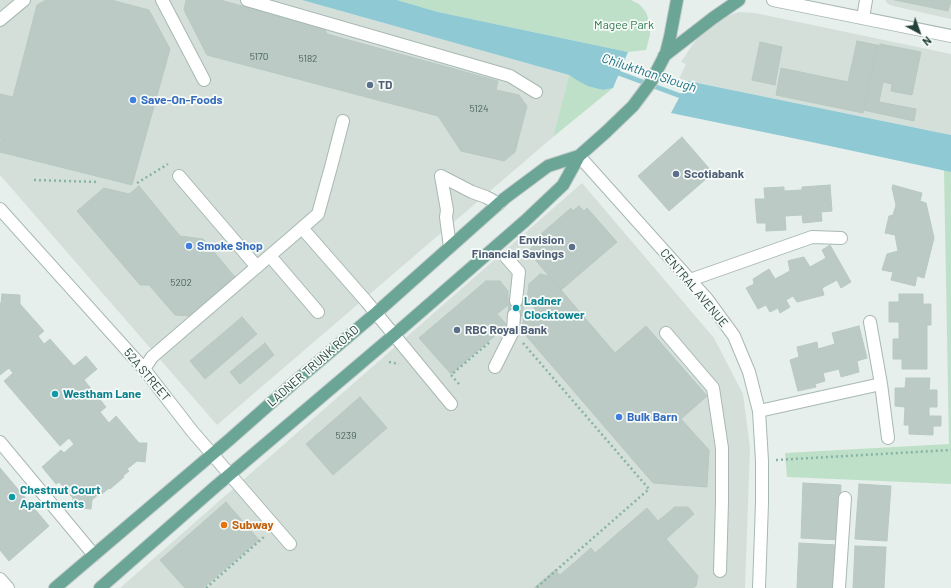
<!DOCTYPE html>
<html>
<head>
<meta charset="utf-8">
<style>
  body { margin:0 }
  #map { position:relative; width:951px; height:588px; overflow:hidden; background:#e6efeb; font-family:Barlow,sans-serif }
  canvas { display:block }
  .north { position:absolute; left:899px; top:12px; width:40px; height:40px; -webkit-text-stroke:3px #f7fbf9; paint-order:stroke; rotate:139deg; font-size:11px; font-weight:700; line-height:16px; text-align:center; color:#24423a }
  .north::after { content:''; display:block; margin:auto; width:14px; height:18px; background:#24423a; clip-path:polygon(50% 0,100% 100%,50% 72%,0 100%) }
</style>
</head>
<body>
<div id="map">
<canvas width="951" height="588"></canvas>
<div class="north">N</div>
</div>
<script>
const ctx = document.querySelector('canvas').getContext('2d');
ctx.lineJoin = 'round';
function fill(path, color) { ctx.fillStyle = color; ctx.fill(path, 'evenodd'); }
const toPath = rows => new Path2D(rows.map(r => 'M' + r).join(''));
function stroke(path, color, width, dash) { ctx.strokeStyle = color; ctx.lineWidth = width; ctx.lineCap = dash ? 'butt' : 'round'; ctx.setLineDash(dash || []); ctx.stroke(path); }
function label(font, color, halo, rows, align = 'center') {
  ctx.font = font + ' Barlow,sans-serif'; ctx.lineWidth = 3.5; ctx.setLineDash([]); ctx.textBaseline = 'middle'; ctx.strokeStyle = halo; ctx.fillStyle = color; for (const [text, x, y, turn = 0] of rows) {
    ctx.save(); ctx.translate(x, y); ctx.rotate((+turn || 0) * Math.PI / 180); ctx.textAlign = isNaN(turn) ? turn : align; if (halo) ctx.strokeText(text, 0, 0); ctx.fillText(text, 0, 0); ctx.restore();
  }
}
fill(toPath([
  [0,0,302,0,569,75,553,137,217,425,0,175],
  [885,0,951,0,951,19,893,6,888,4],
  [739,12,755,13,951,54,951,135,679,79,686,64,681,62,693,44,699,37,712,25,725,17],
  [582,183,714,338,743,394,750,448,745,588,120,588]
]), '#d4dfda');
fill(toPath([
  [397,0,631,0,639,4,646,12,650,24,650,35,646,50,628,52,438,12],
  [569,75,578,81,603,90,613,88,553,137],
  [944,170,951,172,951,484,787,477,785,453,949,444]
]), '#bfe0c8');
fill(toPath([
  [302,0,397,0,438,12,628,52,613,88,603,90,588,86,578,81,569,75],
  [688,81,951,135,951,172,802,140,671,113]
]), '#8ec9d4');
stroke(toPath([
  [613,71,686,98]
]), '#8ec9d4', 5);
const building = toPath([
  [46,0,111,0,149,10,170,49,132,185,0,152,1,138,0,138,0,94,13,97,37,5,46,0],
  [186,0,220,0,324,28,327,34,498,81,496,90,519,95,527,106,515,152,504,161,461,151,438,116,207,55,184,10,186,0],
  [895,0,951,0,951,1,948,11,895,0],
  [857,41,877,45,863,113,776,95,781,68,848,82,857,41],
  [760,42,782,47,775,85,752,80,760,42],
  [880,44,921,52,912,95,891,91,892,84,883,82,879,102,916,109,914,121,863,110,877,45,880,46,880,44],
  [682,137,713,173,669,211,638,176,682,137],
  [830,185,832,211,821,212,822,221,803,223,802,215,785,216,786,230,766,231,766,223,757,223,755,199,765,199,764,188,784,187,784,191,802,190,802,187,830,185],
  [893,185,922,193,920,201,926,203,934,238,924,278,917,276,915,286,891,280,893,272,882,270,887,254,898,251,895,235,885,233,889,216,893,215,896,205,892,188,893,185],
  [139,186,180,236,203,239,235,277,190,316,175,315,149,285,140,285,77,211,104,188,129,194,139,186],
  [579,206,584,211,587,208,617,242,561,290,532,256,535,254,530,249,535,244,533,241,571,208,573,211,579,206],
  [830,245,851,282,841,288,837,280,822,288,824,295,797,302,793,296,786,300,790,307,780,313,778,308,770,312,766,305,758,309,746,288,754,284,753,279,769,269,775,279,790,271,788,261,791,260,804,257,810,267,826,258,822,250,830,245],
  [540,274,549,276,615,353,646,326,707,396,681,419,709,450,707,487,653,483,522,331,524,317,535,308,527,300,529,284,540,274],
  [486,281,500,281,508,291,508,305,497,314,507,325,451,374,419,338,486,281],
  [2,294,20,295,20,304,44,331,38,336,44,344,50,339,74,366,86,356,97,369,84,380,106,407,100,412,109,423,116,416,139,443,147,443,145,462,137,461,127,469,129,471,123,476,124,477,110,489,109,488,102,494,101,492,92,500,91,509,72,507,73,498,59,482,56,484,42,467,61,450,64,453,74,444,69,438,60,446,4,381,13,373,9,368,0,375,0,304,1,303,2,294],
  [899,294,923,294,923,304,931,304,931,325,927,325,927,369,902,369,902,359,893,359,893,339,899,339,899,322,889,322,889,302,899,302,899,294],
  [509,300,524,301,522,316,508,315,509,300],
  [242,317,257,334,205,379,190,361,242,317],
  [859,326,867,358,857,361,859,372,841,377,839,369,823,373,825,381,815,384,816,387,798,391,790,360,799,357,797,347,817,342,818,349,835,344,832,333,859,326],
  [265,343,274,355,240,384,230,372,265,343],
  [906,378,930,378,929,390,937,390,937,407,929,407,929,416,941,416,941,426,933,426,933,435,909,434,909,425,904,425,905,407,895,406,895,388,905,388,906,378],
  [360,397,387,428,333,475,306,444,360,397],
  [0,468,49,526,9,561,0,550,0,468],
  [803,483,841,485,839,540,801,538,803,483],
  [859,484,891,486,887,541,855,539,859,484],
  [226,502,259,540,203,588,185,588,160,560,226,502],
  [675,507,688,507,694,514,666,539,698,576,696,586,693,588,534,588,555,570,560,575,591,548,595,553,647,508,658,521,675,507],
  [799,543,837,545,836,588,797,588,799,543],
  [855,546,886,547,884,588,853,588,855,546]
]);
fill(building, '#bbcac4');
stroke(building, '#b8c9c2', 1);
const minor = toPath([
  [162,0,204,80],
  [247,0,510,76,536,92],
  [773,0,951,36],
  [863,18,866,0],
  [0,20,24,0],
  [343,121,331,167,318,214,302,228,366,301,451,404],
  [579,156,707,299,734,336,749,372,759,411,762,461,762,503,759,588],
  [179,176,257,267],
  [441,176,447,210,446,217,450,247],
  [441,176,472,192,486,197,499,204],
  [0,209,144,369,192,431,290,544],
  [270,256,318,312],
  [506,257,519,272,516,301],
  [690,280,812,237,841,238],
  [870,322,881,384,888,438],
  [666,333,713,388,722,448,722,502,720,571],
  [495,367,513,331,514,315],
  [144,369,152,357,302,228],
  [759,411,881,384],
  [0,442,94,555],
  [0,579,8,588],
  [839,588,845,498]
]);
const major = toPath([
  [664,56,713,18,739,0],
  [55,588,229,440,297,380,376,313,505,198,548,166,579,156],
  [100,588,215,487,394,335,525,221,563,185,579,156,606,132,633,106,651,82,666,53,670,37,677,0]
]);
stroke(minor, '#a8b8b2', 14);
stroke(major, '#c2cac8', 14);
stroke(toPath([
  [34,180,99,182],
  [137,183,168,164],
  [523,343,649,489,536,588],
  [389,362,399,364],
  [459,384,451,375,491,341],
  [776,460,951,450],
  [206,588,265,536]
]), '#86b3a5', 2.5, [2, 3]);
stroke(minor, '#fff', 12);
stroke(major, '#6aa596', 12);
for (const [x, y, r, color] of [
  [370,85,4,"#5c6f8a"],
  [133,100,4,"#3f7fe0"],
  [676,174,4,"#5c6f8a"],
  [189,246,4,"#3f7fe0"],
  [572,247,4,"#5c6f8a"],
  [516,308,4,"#0f9aa8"],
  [457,330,4,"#5c6f8a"],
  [55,394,4,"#0f9aa8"],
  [619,417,4,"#3f7fe0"],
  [12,497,4,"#0f9aa8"],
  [224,525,4,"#e8710a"]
]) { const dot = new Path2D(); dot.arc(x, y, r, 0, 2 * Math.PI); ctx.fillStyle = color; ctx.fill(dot); stroke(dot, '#f7fbf9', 1.5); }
label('10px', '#4a645c', null, [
  ["5170",259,57],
  ["5182",308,59],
  ["5124",479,109],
  ["5202",181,283],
  ["5239",346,436]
]);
label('12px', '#2d7a4b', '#f7fbf9', [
  ["Magee Park",624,25]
]);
label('bold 12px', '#4e5e75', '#f7fbf9', [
  ["TD",378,85],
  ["Scotiabank",684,174],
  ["Envision",564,240,"right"],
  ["Financial Savings",564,254,"right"],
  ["RBC Royal Bank",465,330]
], 'left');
label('bold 12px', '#366cbe', '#f7fbf9', [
  ["Save-On-Foods",141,100],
  ["Smoke Shop",197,246],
  ["Bulk Barn",627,417]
], 'left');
label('12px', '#24423a', '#f7fbf9', [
  ["CENTRAL AVENUE",694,288,50],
  ["LADNER TRUNK ROAD",313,366,-41],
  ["52A STREET",147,375,50]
]);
label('bold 12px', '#0d838f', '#f7fbf9', [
  ["Ladner",524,301],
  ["Clocktower",524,315],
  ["Westham Lane",63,394],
  ["Chestnut Court",20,490],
  ["Apartments",20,504]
], 'left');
label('bold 12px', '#c56008', '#f7fbf9', [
  ["Subway",232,525]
], 'left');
label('italic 13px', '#1c6f80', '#f7fbf9', [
  ["Chilukthan Slough",649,73,18]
]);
</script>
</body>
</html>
